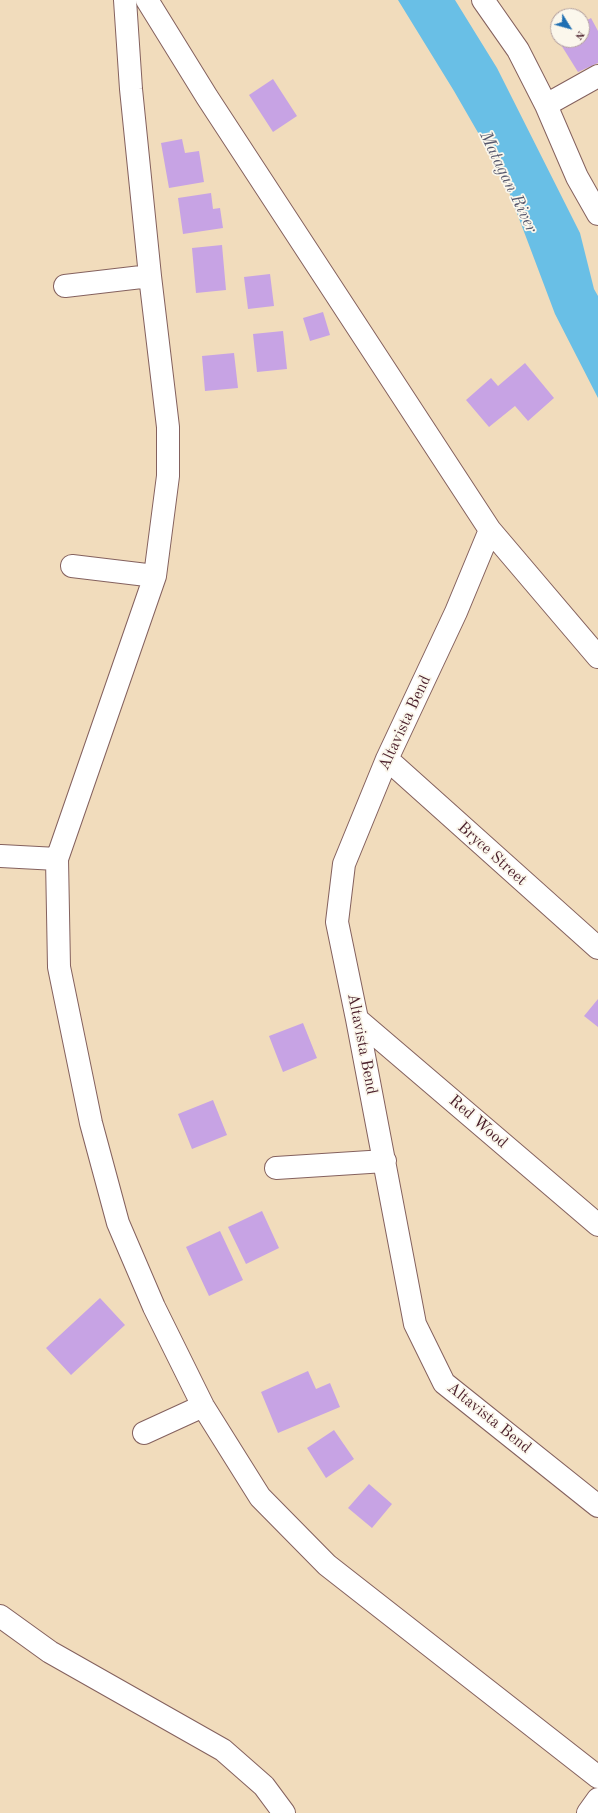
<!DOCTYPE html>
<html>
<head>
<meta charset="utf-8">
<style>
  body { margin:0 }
  #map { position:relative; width:598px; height:1813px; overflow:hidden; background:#f1dcbc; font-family:"Old Standard TT",serif }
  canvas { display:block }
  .north { position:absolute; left:550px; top:8px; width:40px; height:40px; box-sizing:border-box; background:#fbf7ec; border:1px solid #b4a19f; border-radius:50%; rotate:127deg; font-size:11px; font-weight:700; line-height:16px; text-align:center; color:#4a1f2b }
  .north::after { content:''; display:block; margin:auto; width:14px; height:18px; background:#1f6fb2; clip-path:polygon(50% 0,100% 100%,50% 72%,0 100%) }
</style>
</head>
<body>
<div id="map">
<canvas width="598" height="1813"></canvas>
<div class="north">N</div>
</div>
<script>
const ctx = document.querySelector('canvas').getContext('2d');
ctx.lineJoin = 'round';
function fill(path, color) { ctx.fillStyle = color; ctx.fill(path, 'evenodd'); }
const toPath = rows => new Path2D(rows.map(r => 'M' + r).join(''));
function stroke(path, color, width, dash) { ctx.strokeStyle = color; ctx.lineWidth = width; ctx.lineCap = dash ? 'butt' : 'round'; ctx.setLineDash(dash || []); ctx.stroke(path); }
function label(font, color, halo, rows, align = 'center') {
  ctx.font = font + ' "Old Standard TT",serif'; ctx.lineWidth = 3.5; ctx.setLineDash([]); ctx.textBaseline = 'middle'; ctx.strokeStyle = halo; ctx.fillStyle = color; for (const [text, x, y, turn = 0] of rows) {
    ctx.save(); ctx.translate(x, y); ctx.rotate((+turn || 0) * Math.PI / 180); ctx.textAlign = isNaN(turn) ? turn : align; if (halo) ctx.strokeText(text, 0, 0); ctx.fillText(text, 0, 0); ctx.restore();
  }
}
fill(toPath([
  [398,0,455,0,497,68,580,233,594,289,598,296,598,398,555,314,503,176,454,91]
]), '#69bfe6');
fill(toPath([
  [591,18,598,31,598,63,578,72,558,40,582,40,582,23],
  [273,79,297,116,273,132,249,95],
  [182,139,185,153,199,151,204,182,169,188,161,143],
  [211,193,213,209,220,208,223,228,183,234,178,198],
  [222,245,226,290,196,293,192,248],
  [270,274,274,306,248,309,244,277],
  [323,312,330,335,310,341,303,318],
  [283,331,287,369,257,372,253,334],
  [234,353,238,388,205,391,202,356],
  [525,363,554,398,528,421,515,406,489,427,466,400,491,378,498,386],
  [598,999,598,1027,584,1016],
  [303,1023,317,1058,283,1072,269,1036],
  [213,1100,227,1135,192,1149,178,1114],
  [262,1211,279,1248,246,1264,228,1227],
  [220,1231,243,1280,209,1296,186,1247],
  [100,1298,125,1325,71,1375,46,1348],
  [308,1371,316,1389,330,1383,340,1407,278,1433,261,1392],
  [334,1430,354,1459,326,1478,307,1448],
  [369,1484,392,1504,372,1528,348,1508]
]), '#c7a3e4');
const minor = toPath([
  [125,0,131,89,150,276,168,427,168,476,155,576,57,859,59,967,91,1123,118,1223,154,1307,203,1406,260,1497,327,1565,598,1777],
  [147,0,207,97,490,530,598,657],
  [483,0,518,50,546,105],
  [598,76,546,105,577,177,598,214],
  [65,286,150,276],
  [490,530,456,612,387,759,344,864,337,922,357,1019,415,1324,444,1383,598,1506],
  [72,566,155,576],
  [387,759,598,948],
  [1,856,57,859],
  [357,1019,598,1225],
  [276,1168,385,1161],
  [144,1433,203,1406],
  [0,1616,50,1652,223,1750,264,1786,284,1813],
  [588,1813,598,1799]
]);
stroke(minor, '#84615e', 24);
stroke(minor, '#fff', 22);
label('16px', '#4a1f2b', '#fbf7ec', [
  ["Altavista Bend",405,723,-65],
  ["Bryce Street",492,854,42],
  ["Altavista Bend",362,1044,79],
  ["Red Wood",478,1122,41],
  ["Altavista Bend",489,1418,39]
]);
label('italic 17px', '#55576c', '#fbf7ec', [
  ["Matagan River",508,182,64]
]);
</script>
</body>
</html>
